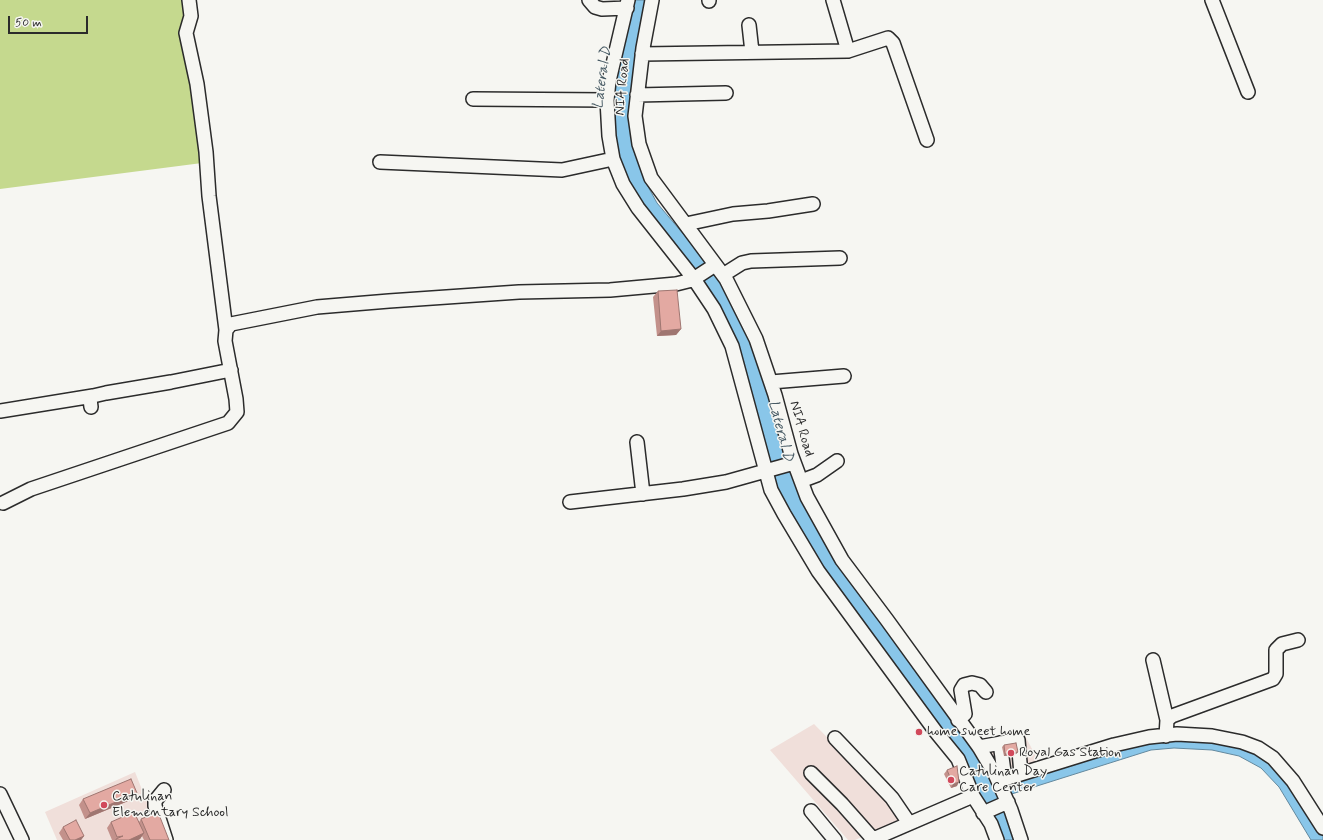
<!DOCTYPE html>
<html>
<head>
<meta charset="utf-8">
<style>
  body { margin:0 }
  #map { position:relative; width:1323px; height:840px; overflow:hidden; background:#f6f6f2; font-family:Mynerve,sans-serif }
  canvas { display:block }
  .scale { position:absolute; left:8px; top:16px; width:80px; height:18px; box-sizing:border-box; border:2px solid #2b2b2b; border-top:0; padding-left:5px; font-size:12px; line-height:14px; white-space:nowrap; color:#2b2b2b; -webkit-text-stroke:3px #f6f6f2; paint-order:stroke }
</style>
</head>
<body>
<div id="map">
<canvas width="1323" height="840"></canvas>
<div class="scale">50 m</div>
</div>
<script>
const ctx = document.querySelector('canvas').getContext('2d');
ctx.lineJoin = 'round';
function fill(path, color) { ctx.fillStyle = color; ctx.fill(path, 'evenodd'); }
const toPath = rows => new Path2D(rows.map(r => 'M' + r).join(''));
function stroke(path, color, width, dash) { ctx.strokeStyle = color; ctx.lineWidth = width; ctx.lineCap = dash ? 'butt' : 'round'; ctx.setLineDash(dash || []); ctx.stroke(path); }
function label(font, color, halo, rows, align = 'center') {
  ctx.font = font + ' Mynerve,sans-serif'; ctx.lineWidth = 3; ctx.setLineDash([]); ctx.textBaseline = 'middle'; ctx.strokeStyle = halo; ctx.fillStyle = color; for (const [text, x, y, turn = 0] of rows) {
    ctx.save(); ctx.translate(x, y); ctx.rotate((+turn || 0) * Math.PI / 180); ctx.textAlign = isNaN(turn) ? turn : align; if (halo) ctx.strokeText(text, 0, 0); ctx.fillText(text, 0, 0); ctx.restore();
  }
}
fill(toPath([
  [814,724,893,804,903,819,855,840,848,840,770,750],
  [1022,730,1040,764,1019,768,994,764,981,742],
  [135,772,162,840,57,840,45,812]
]), '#f0dfda');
fill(toPath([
  [0,0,186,0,202,163,0,189]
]), '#c5d98e');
const water = toPath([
  [633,0,646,0,636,48,628,117,633,147,645,181,657,203,723,281,752,339,793,476,990,775,1150,741,1177,739,1213,741,1241,747,1267,759,1300,798,1323,836,1323,840,1311,840,1279,787,1261,768,1239,756,1212,750,1174,748,1151,750,999,798,1016,840,1002,840,996,824,821,568,772,481,736,344,650,219,617,160,612,107,616,70,633,0]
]);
fill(water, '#89c6e9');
stroke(water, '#63889d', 1);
const minor = toPath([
  [189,0,191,16,186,33,197,84,206,152,209,196,226,330],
  [589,0,595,7,602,9,627,8],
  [628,0,609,81,607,100,609,136,613,159,623,184,638,208,694,279,714,309,732,346,771,490,784,514,818,571,936,732,958,759,973,796,991,824,997,840],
  [652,0,643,48,635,116,639,144,651,178,726,279,756,339,775,395,791,454,807,497,842,560,887,620,979,747,995,774,1011,810,1021,840],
  [709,0,709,1],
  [833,0,848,51],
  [1212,0,1248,92],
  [749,25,752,52],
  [642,54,848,51,888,38,893,43,927,140],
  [637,95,726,93],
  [473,99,607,100],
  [380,162,562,170,613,159],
  [686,224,733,214,768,211,813,204],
  [723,275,742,263,751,261,840,258],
  [771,382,844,376],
  [91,407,90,399,93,396,106,393,171,382,231,370],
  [0,411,93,396],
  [637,442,643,494],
  [801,481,817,475,837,461],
  [570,502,683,489,726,482,794,463],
  [3,503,31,489,228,423,237,412,236,399,225,341,226,330,231,324,317,307,389,301,519,292,610,290,676,284,692,280,715,265],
  [1153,660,1167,720],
  [958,720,965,714,961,690,964,685,972,683,980,685,986,692],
  [1166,736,1167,720,1172,716,1273,679,1276,674,1276,650,1282,644,1298,640],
  [835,738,892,798,909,823],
  [1000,743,1005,779],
  [979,747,1018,740,1021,774],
  [811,773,842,804,873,839],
  [998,781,1114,745,1149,737,1177,734,1212,736,1242,742,1258,748,1273,758,1293,781,1323,828],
  [164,790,155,801,155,806,166,840],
  [0,794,22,840],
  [811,811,835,840],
  [983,813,1008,802],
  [871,840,973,796]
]);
stroke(minor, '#2b2b2b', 16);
stroke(minor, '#f6f6f2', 13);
fill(toPath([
  [658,291,681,329,676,335,657,336,653,297],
  [1004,745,1018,752,1016,754,1004,756,1002,747],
  [947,770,957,786,951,788,944,774],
  [137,793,133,799,85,819,79,805,83,799],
  [141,819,169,840,144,840,142,836,140,839,138,840,112,840,107,828,111,822,139,822],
  [63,827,84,836,81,840,63,840,59,833]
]), '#c3918b');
fill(toPath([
  [681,329,676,335,657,336,661,331],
  [1018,752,1016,754,1004,756,1005,754],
  [959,782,957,786,951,788,953,784],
  [137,793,133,799,85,819,90,813],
  [144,833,140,839,138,840,129,840],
  [84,836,81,840,75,840]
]), '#9f7671');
const building = toPath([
  [677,290,681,329,661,331,658,291,677,290],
  [1016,743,1018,752,1005,754,1004,745,1016,743],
  [957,766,959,782,953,784,947,770,957,766],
  [131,779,137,793,90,813,83,799,131,779],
  [134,812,144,833,129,840,116,840,116,839,123,836,117,837,111,822,134,812],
  [158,812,169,840,150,840,141,819,158,812],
  [76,820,84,836,75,840,70,840,63,827,76,820]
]);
fill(building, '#e3a9a2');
stroke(building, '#9f7671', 1);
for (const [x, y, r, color] of [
  [919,732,4,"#d1495b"],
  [1011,753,4,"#d1495b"],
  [951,780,4,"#d1495b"],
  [104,805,4,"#d1495b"]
]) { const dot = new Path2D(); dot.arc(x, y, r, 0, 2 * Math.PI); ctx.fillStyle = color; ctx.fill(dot); stroke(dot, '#f6f6f2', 1.5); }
label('14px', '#2b2b2b', '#f6f6f2', [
  ["NIA Road",623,87,-85],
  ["NIA Road",801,429,74]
]);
label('14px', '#2b2b2b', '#f6f6f2', [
  ["home sweet home",927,732],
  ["Royal Gas Station",1019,753],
  ["Catulinan Day",959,772],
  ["Care Center",959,788],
  ["Catulinan",112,797],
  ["Elementary School",112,813]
], 'left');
label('italic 15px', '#475a64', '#f6f6f2', [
  ["Lateral D",603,78,-82],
  ["Lateral D",780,431,75]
]);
</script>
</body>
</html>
